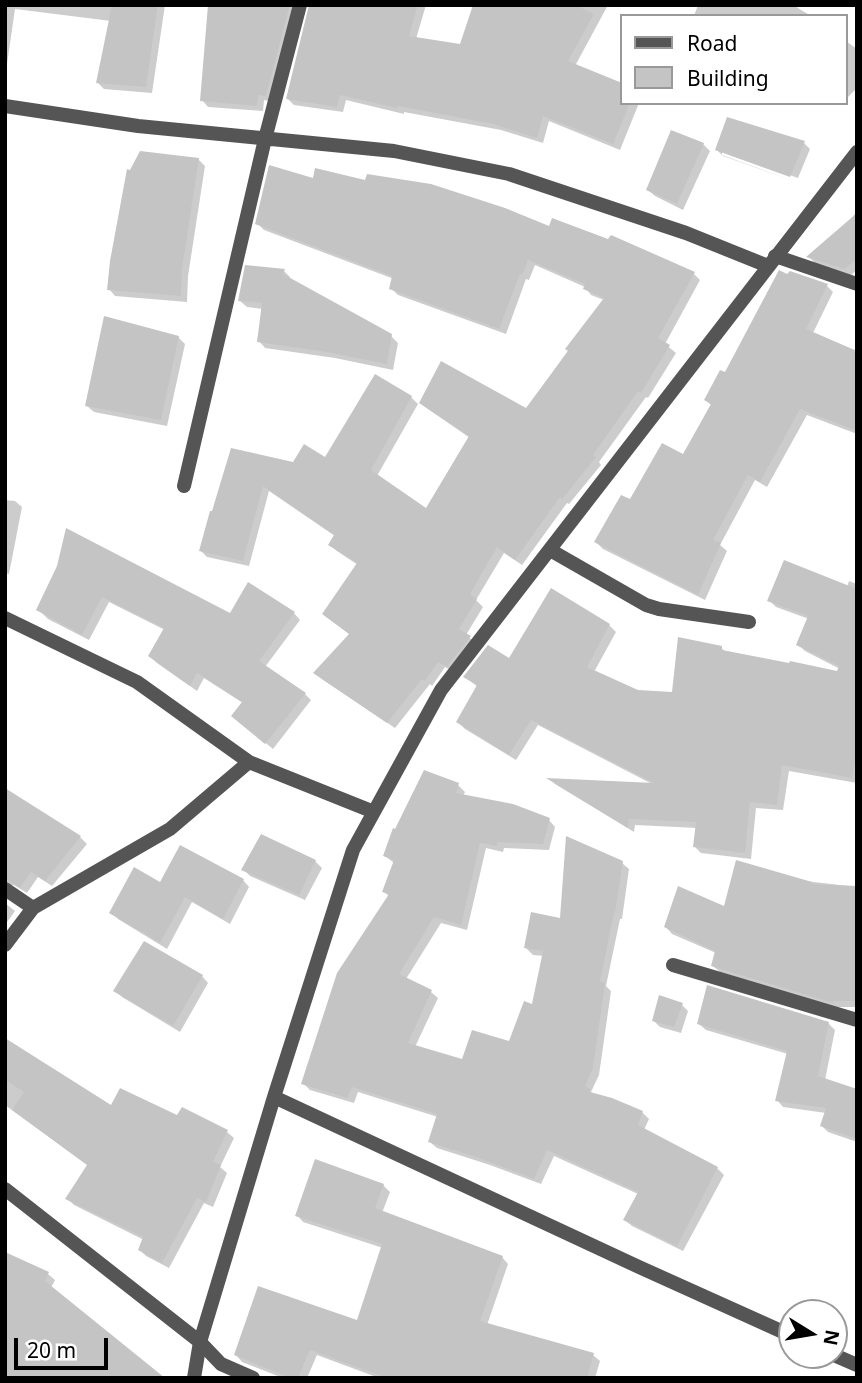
<!DOCTYPE html>
<html>
<head>
<meta charset="utf-8">
<style>
  body { margin:0 }
  #map { position:relative; width:862px; height:1383px; overflow:hidden; background:#fff; font-family:"Noto Sans",sans-serif }
  canvas { display:block }
  .frame { position:absolute; inset:0; border:7px solid #000; pointer-events:none }
  .legend { position:absolute; left:620px; top:14px; width:228px; height:91px; box-sizing:border-box; background:#fff; border:2px solid #999; margin:0; padding:9px 12px; list-style:none; font-size:21px; color:#000 }
  .legend li { display:flex; align-items:center; gap:14px; height:35px }
  .legend b { width:35px; border:2px solid #999 }
  .north { position:absolute; left:778px; top:1299px; width:70px; height:70px; box-sizing:border-box; background:#fff; border:2px solid #999; border-radius:50%; rotate:101deg; font-size:19px; font-weight:700; line-height:28px; text-align:center; color:#000 }
  .north::after { content:''; display:block; margin:auto; width:24px; height:32px; background:#000; clip-path:polygon(50% 0,100% 100%,50% 72%,0 100%) }
  .scale { position:absolute; left:14px; top:1338px; width:94px; height:32px; box-sizing:border-box; border:4px solid #000; border-top:0; padding-left:9px; font-size:21px; line-height:24px; white-space:nowrap; color:#000; -webkit-text-stroke:5px #fff; paint-order:stroke }
</style>
</head>
<body>
<div id="map">
<canvas width="862" height="1383"></canvas>
<div class="frame"></div>
<ul class="legend">
<li><b style="height:9px;background:#555"></b>Road</li>
<li><b style="height:19px;background:#c4c4c4"></b>Building</li>
</ul>
<div class="north">N</div>
<div class="scale">20 m</div>
</div>
<script>
const ctx = document.querySelector('canvas').getContext('2d');
ctx.lineJoin = 'round';
function fill(path, color) { ctx.fillStyle = color; ctx.fill(path, 'evenodd'); }
const toPath = rows => new Path2D(rows.map(r => 'M' + r).join(''));
function stroke(path, color, width, dash) { ctx.strokeStyle = color; ctx.lineWidth = width; ctx.lineCap = dash ? 'butt' : 'round'; ctx.setLineDash(dash || []); ctx.stroke(path); }
fill(toPath([
  [5,5,165,5,152,93,104,89,98,83,111,21,15,9,5,78],
  [213,5,299,5,273,102,264,100,263,111,208,107,202,100],
  [311,5,426,5,416,39,461,46,475,5,608,5,575,66,622,85,622,103,639,103,620,150,549,121,543,143,501,130,404,112,404,114,346,100,343,112,294,105,287,98],
  [698,5,793,5,811,16,694,16],
  [846,41,857,49,857,88,848,97,846,96],
  [804,143,810,149,798,178,722,151,722,155,796,182,723,156,717,150],
  [703,144,710,151,683,210,655,196,648,190],
  [198,159,205,166,188,276,187,302,115,296,109,289],
  [314,180,550,228,694,274,700,280,665,344,676,353,648,398,646,397,599,462,601,465,569,504,567,503,522,565,504,553,476,600,483,607,466,635,476,643,454,672,445,667,432,686,430,684,395,728,322,679,316,673,351,635,358,565,337,551,330,544,335,536,269,491,249,566,207,557,201,551,211,513,294,464,326,459,411,397,418,404,377,476,427,510,470,438,428,409,421,403,526,410,604,300,591,295,585,287,535,265,529,280,526,279,506,334,398,295,391,288,394,279,264,230,257,223],
  [857,212,857,270,851,275,815,263,809,257,844,226],
  [284,271,290,277,289,280,391,336,398,343,393,370,335,358,265,348,259,341,263,309,247,307,240,301],
  [827,286,833,292,813,333,857,352,857,434,807,415,767,487,755,480,720,545,727,551,705,600,603,549,596,542,630,501,684,457,712,406,706,400,726,375],
  [178,337,185,344,167,426,94,412,87,406],
  [5,500,15,501,22,507,9,574,5,573],
  [58,567,231,616,294,613,300,620,265,667,305,694,311,700,273,749,240,722,243,703,204,678,197,691,157,663,150,656,165,630,109,602,89,640,48,619,41,612],
  [849,581,857,584,857,783,789,771,783,810,756,808,751,859,701,853,695,847,697,828,635,825,634,832,555,784,551,780,654,785,538,725,516,760,465,729,458,722,478,687,465,677,510,660,551,590,609,625,616,632,594,672,637,692,674,694,721,648,726,652,838,673,840,669,805,651,798,644,809,619,776,607,769,600,847,587],
  [458,785,465,792,463,796,549,820,555,827,549,850,504,848,503,852,486,848,467,930,441,923,406,979,431,992,438,998,415,1047,463,1061,510,1043,533,1006,544,956,533,955,526,948,562,920,622,863,629,869,622,919,620,919,606,986,611,991,599,1075,591,1092,594,1095,642,1112,649,1119,644,1130,717,1168,724,1175,683,1251,632,1226,625,1220,638,1194,554,1156,541,1184,490,1165,437,1148,430,1142,438,1117,358,1092,354,1103,310,1090,303,1083,390,897,384,892,394,863,385,856],
  [5,791,80,837,87,844,52,886,38,877,27,893,14,885,8,886,5,888],
  [315,861,322,868,305,900,250,876,244,870],
  [243,880,249,887,230,924,192,902,167,949,118,919,112,912,161,885],
  [805,881,857,887,857,1007,839,1007,839,1008,720,972,713,966,716,953,672,934,666,927],
  [5,903,15,911,5,925],
  [202,976,208,983,180,1032,122,997,116,991],
  [682,1005,688,1011,681,1033,660,1027,654,1021],
  [828,1023,835,1030,825,1080,857,1091,857,1142,828,1132,822,1126,826,1113,783,1107,777,1100,788,1054,706,1030,699,1024],
  [5,1040,111,1107,178,1117,183,1109,227,1132,234,1138,220,1167,227,1173,213,1207,204,1203,169,1268,146,1256,140,1250,144,1240,74,1205,68,1199,89,1166,5,1105],
  [383,1185,390,1192,382,1213,502,1257,508,1264,487,1325,593,1355,600,1361,595,1378,379,1378,317,1355,307,1378,283,1378,242,1362,236,1355,358,1323,383,1248,303,1222,297,1215],
  [5,1257,48,1274,55,1280,51,1288]
]), '#0003');
fill(toPath([
  [112,5,158,5,146,87,96,83],
  [208,5,290,5,266,96,258,95,257,106,200,101],
  [309,5,418,5,409,36,460,44,473,5,576,5,594,14,568,61,622,83,622,103,630,103,613,144,543,116,537,138,493,124,398,106,397,108,340,95,337,107,286,99],
  [727,117,805,141,790,177,715,150],
  [671,130,704,143,677,204,646,190],
  [140,151,199,158,182,269,181,296,107,290,110,261,127,169,130,170],
  [269,165,313,178,315,168,365,180,367,174,431,184,505,208,549,226,552,218,608,239,611,235,695,272,658,338,670,345,641,393,638,391,593,455,596,457,562,499,560,497,515,560,497,547,470,594,477,599,459,629,471,636,447,667,438,662,425,681,422,679,387,723,313,673,349,634,322,614,357,563,328,545,334,535,263,486,243,561,199,551,210,511,212,511,231,448,293,462,304,444,325,457,375,374,412,396,371,470,426,508,469,436,419,403,441,361,526,408,568,351,565,349,604,298,583,289,585,284,528,260,522,275,520,274,499,329,389,289,392,276,255,224],
  [857,213,857,259,844,269,806,257],
  [245,265,285,269,283,274,392,334,387,364,327,352,257,342,262,303,238,301],
  [779,270,787,274,790,271,828,284,806,329,857,351,857,431,800,409,760,482,748,475,713,540,721,543,698,595,594,542,621,495,630,499,662,443,683,454,711,404,704,400,720,370,725,372],
  [104,316,179,336,161,420,85,406],
  [66,528,230,613,248,582,295,612,259,661,306,693,265,744,231,716,242,702,197,673,190,686,148,656,164,628,102,597,82,635,36,610,57,566],
  [784,560,857,589,857,749,852,778,782,765,777,805,750,802,745,853,693,847,696,822,629,819,628,828,546,778,654,783,531,720,509,755,456,722,477,685,463,677,488,645,509,658,551,588,610,624,587,667,638,690,672,692,678,637,722,646,722,650,789,663,790,661,837,671,839,666,796,645,808,616,767,601],
  [424,770,459,783,456,793,513,804,550,818,543,844,497,842,497,846,480,843,461,925,434,917,399,974,432,990,408,1043,462,1059,472,1030,509,1041,524,1001,532,1004,543,951,524,948,531,912,560,918,566,836,623,861,615,913,614,913,600,981,605,983,593,1068,585,1086,590,1089,590,1092,612,1098,643,1111,638,1125,718,1167,677,1246,623,1220,638,1192,547,1150,534,1179,482,1159,428,1142,437,1114,352,1087,347,1098,301,1084,337,973,389,894,382,892,394,860,383,856,393,828,395,829],
  [5,788,81,836,45,881,31,872,20,888,5,879],
  [261,834,316,860,299,895,241,870],
  [180,845,244,879,223,919,185,897,160,943,109,913,134,867,160,882],
  [736,860,812,882,812,884,857,886,857,1001,833,1001,833,1003,711,966,715,951,664,927,678,886,724,906],
  [144,941,203,975,173,1026,113,991],
  [707,985,829,1022,818,1076,857,1089,857,1139,820,1126,826,1108,775,1101,787,1051,697,1024],
  [659,995,683,1003,674,1027,652,1021],
  [5,1038,111,1105,120,1088,177,1115,182,1107,228,1130,213,1162,221,1165,206,1202,197,1198,162,1263,138,1250,143,1237,65,1199,87,1165,12,1110,24,1092,5,1080],
  [315,1159,384,1184,375,1208,503,1256,480,1321,594,1353,587,1378,387,1378,310,1350,298,1378,290,1378,234,1355,258,1286,357,1320,382,1244,295,1216],
  [5,1252,49,1272,45,1281,165,1378,5,1378]
]), '#c4c4c4');
stroke(toPath([
  [200,1342,221,1364,253,1378]
]), '#555', 14);
stroke(toPath([
  [5,106,138,126,394,151,509,174,686,233,768,266],
  [775,256,857,284],
  [184,486,265,139,300,5],
  [550,550,646,605,659,609,749,622],
  [5,618,137,682,249,762],
  [5,889,33,908],
  [5,945,33,908,170,829,249,762,374,812],
  [673,965,857,1020],
  [274,1097,639,1267,792,1336],
  [5,1189,200,1342],
  [834,1355,857,1365],
  [194,1378,200,1342,274,1097,353,850,441,690,857,152]
]), '#555', 14);
</script>
</body>
</html>
